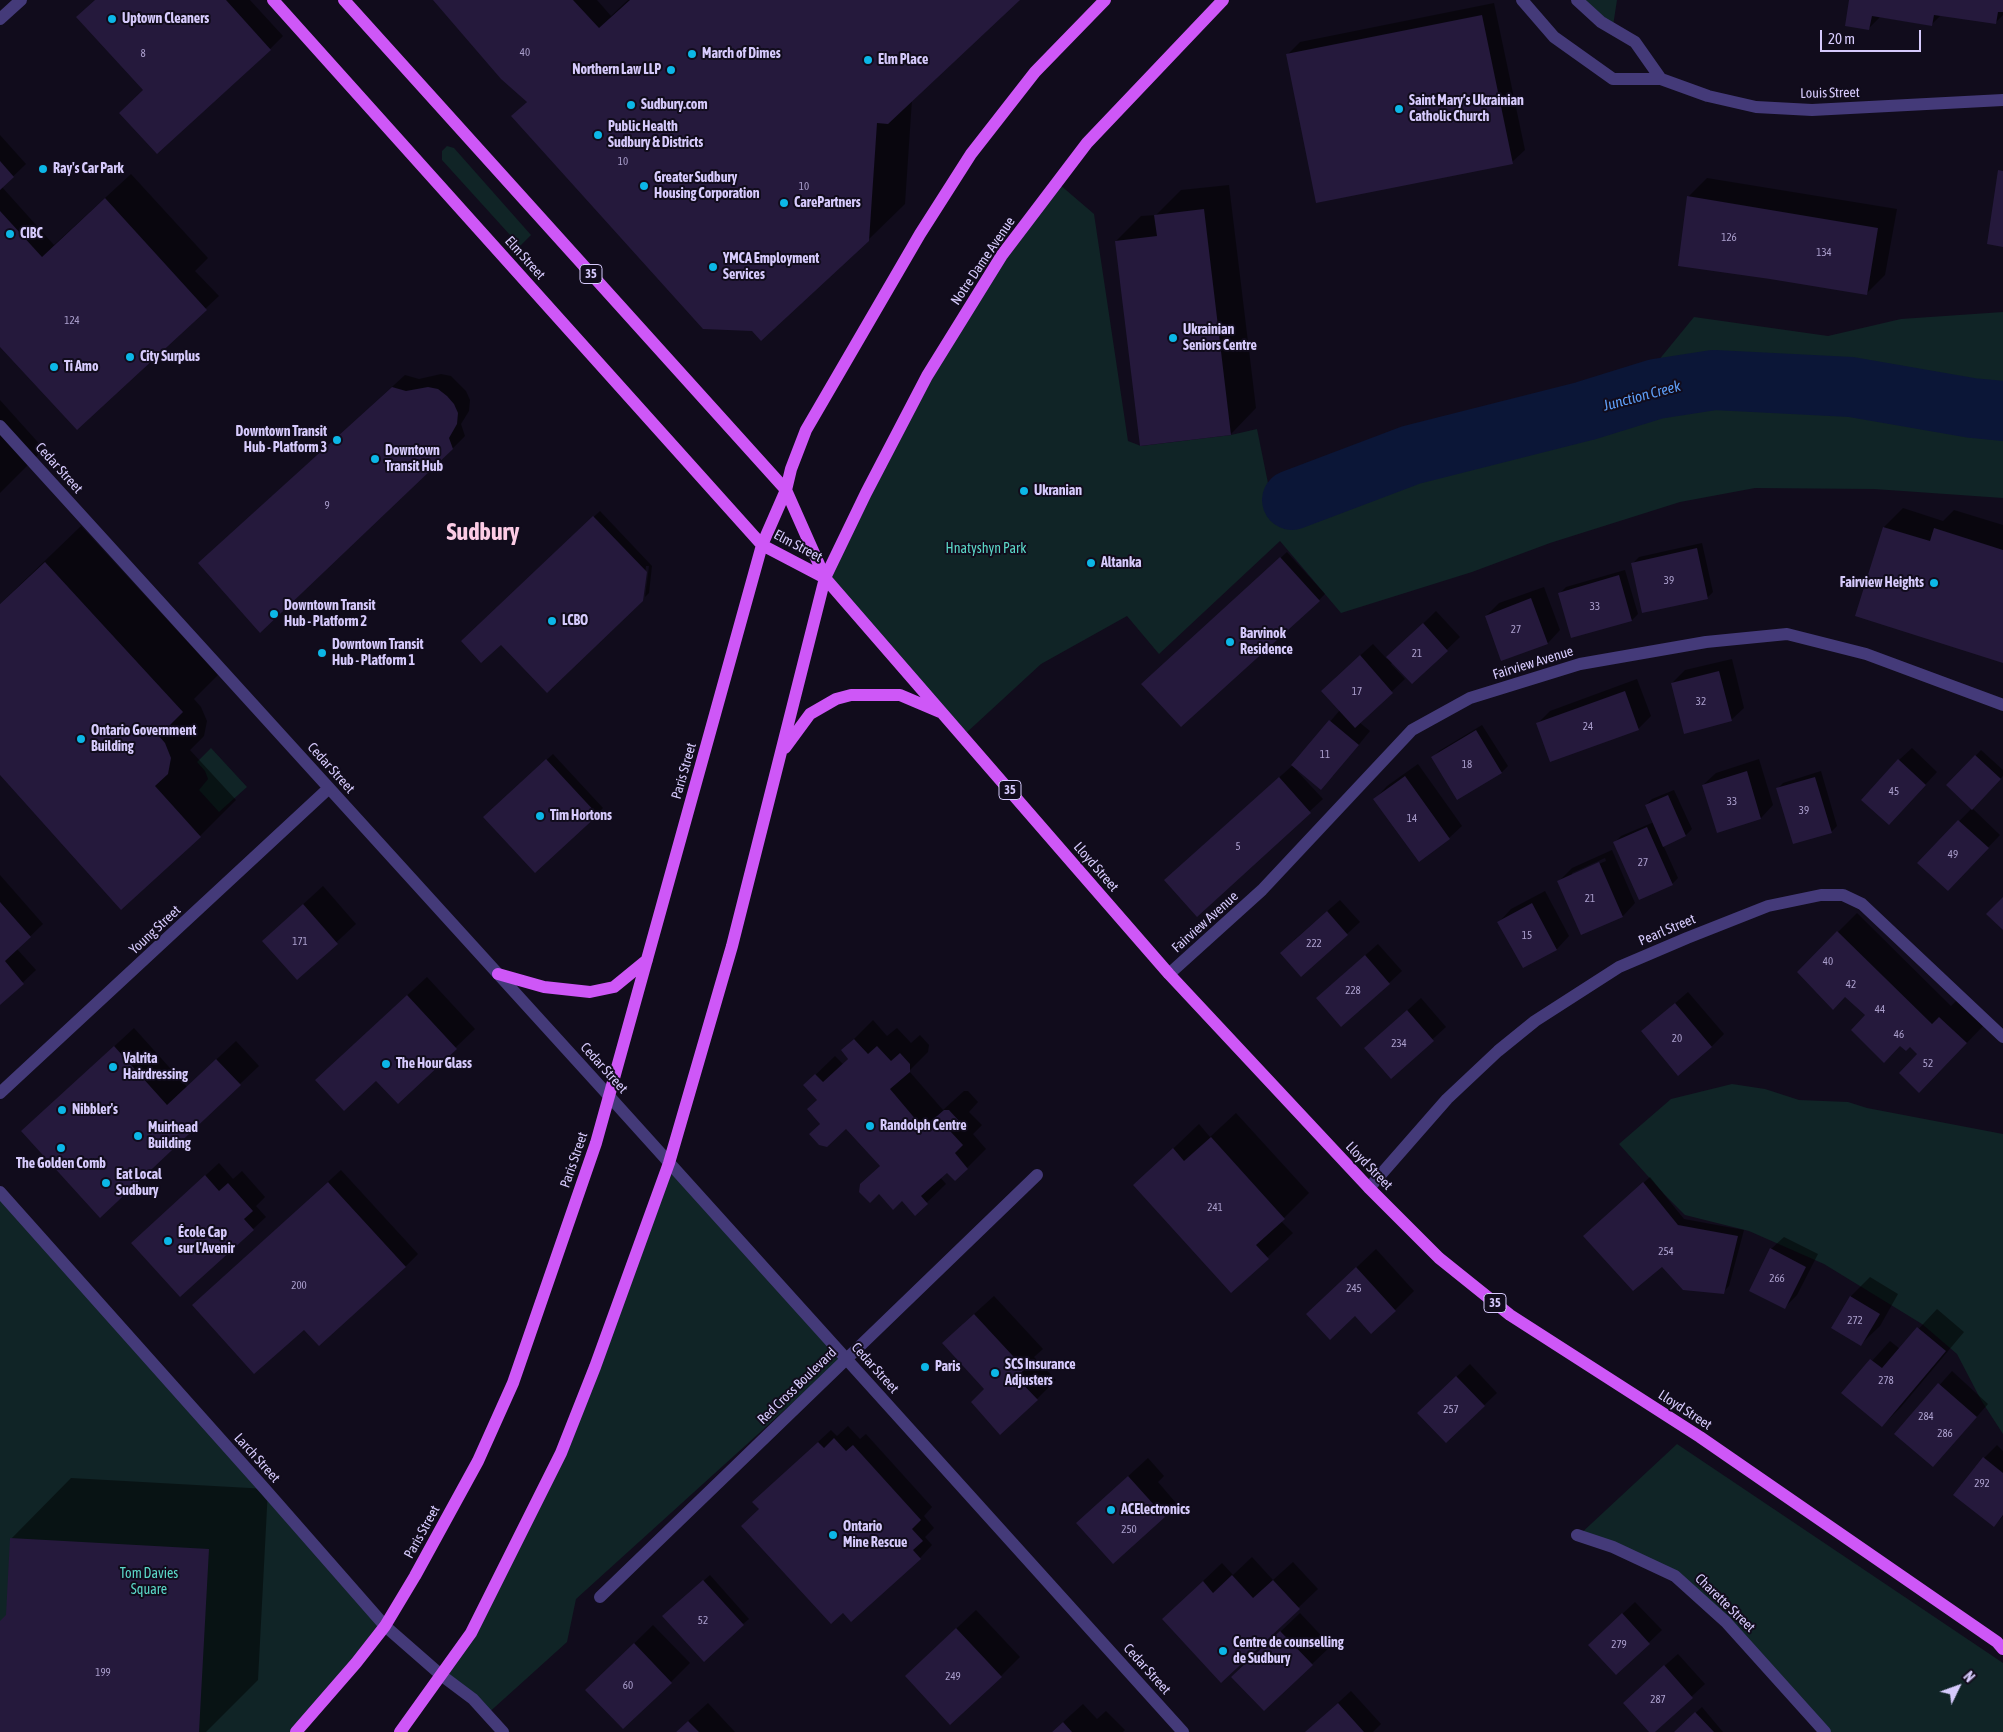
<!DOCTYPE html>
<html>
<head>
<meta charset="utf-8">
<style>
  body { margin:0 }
  #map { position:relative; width:2003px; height:1732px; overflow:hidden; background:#110c1c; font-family:"Asap Condensed",sans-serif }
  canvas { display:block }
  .north { position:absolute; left:1933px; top:1662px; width:50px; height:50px; -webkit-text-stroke:4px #110c1c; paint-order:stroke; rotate:48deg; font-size:14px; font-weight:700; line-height:20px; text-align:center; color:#d6cafc }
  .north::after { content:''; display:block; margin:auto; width:18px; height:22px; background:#d6cafc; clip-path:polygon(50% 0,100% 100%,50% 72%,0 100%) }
  .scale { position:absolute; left:1820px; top:30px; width:101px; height:22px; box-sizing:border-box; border:2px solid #d6cafc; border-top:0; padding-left:6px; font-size:15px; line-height:18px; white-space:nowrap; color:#d6cafc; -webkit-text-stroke:4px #110c1c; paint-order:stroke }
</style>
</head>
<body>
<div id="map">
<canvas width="2003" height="1732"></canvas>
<div class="north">N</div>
<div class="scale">20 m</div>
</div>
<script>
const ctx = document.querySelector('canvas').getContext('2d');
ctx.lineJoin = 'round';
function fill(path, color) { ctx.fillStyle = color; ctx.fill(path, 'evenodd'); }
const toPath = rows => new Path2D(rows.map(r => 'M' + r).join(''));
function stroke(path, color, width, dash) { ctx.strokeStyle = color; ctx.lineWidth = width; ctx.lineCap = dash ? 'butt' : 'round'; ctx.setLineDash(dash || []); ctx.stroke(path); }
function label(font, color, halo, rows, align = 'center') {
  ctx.font = font + ' "Asap Condensed",sans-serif'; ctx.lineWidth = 4; ctx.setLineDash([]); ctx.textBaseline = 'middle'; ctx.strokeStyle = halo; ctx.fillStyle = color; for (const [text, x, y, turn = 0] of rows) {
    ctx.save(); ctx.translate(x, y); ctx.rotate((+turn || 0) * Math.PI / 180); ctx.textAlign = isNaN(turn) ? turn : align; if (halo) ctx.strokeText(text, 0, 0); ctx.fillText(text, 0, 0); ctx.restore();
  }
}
fill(toPath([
  [1582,0,1617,0,1613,26],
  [447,146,454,148,531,235,520,246,442,160,442,151],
  [1059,184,1094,214,1128,441,1141,446,1231,435,1257,429,1271,498,1322,469,1414,435,1658,361,1694,317,1828,336,1901,319,2003,312,2003,498,1874,489,1755,488,1680,502,1550,543,1472,572,1341,613,1280,541,1159,654,1127,616,1041,664,965,734,829,577,930,378,1004,258],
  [211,748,247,787,219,812,199,790,208,779,205,771,197,762],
  [1732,1084,1765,1089,1799,1100,1848,1102,1867,1108,2003,1134,2003,1434,1981,1400,1957,1354,1922,1324,1824,1264,1749,1231,1685,1215,1664,1194,1619,1144,1671,1099],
  [669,1167,842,1358,576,1599,567,1642,485,1716,442,1678,530,1523],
  [0,1198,384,1621,290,1732,0,1732],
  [1677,1444,2003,1663,2003,1732,1822,1732,1725,1624,1673,1578,1577,1537]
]), '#102426');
fill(toPath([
  [96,0,250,0,283,36,270,49,144,90],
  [434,0,597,0,611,16,628,0,1018,0,912,100,905,204,868,240,752,329,513,116,528,101],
  [1850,0,2003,0,2003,15,1996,22,1941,15,1931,25,1880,17,1869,28],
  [1494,3,1525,150,1512,162,1287,55,1300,42],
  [0,135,26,164,2,187,54,245,131,174,208,258,195,271,219,296,77,428,0,345],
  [1707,178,1897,209,1885,275,1866,294,1688,197],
  [1229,185,1256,408,1231,434,1116,241,1141,216,1156,215,1181,190],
  [441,374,451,376,466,391,470,400,469,411,461,424,465,436,452,449,212,551,405,375,419,379],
  [0,400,44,449,0,493],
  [1903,508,1943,521,1954,510,2003,525,2003,662,1856,615,1884,527],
  [600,511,652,566,649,593,645,597,649,566,646,566,642,600,501,643,462,641],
  [81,526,218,675,194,699,201,707,207,721,204,736,190,750,236,800,200,836,0,774,0,604],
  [1702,543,1713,592,1707,598,1633,563,1639,557],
  [1287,552,1325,594,1319,600,1149,678],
  [1625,570,1638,614,1632,620,1560,593,1566,587],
  [1544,587,1560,630,1548,643,1502,659,1486,616,1499,603],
  [1436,611,1460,637,1412,683,1393,662,1391,664,1405,679,1359,722,1370,731,1333,776,1297,771,1323,799,1197,915,1178,868,1293,765,1340,710,1335,678,1373,644,1387,659],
  [1732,659,1744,708,1731,720,1672,683,1685,670],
  [1637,679,1651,716,1638,729,1538,723,1550,711],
  [1482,725,1508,766,1502,772,1433,757,1439,751],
  [1912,748,1937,772,1901,811,1899,760],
  [1981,750,2003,770,2003,776,1972,808,2000,835,1960,877,1919,863,1972,808,1948,785],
  [553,754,603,808,597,814,491,811],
  [1759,759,1773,805,1761,818,1703,785,1716,773],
  [1418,764,1462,826,1449,838,1375,799,1387,786],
  [1821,771,1837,826,1831,832,1777,789,1783,783],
  [1674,790,1692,829,1686,835,1663,845,1678,878,1672,884,1615,842,1621,836,1654,822,1646,805,1652,799],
  [1612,850,1635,903,1623,916,1582,933,1559,881,1572,868],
  [1605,858,1606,861,1572,875,1572,873],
  [0,875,43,924,17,949,36,970,0,1004],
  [323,886,356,924,297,979,263,941],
  [1545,891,1569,936,1557,949,1523,967,1499,922,1511,909],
  [1340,900,1360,922,1301,976,1294,940],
  [1857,913,1951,1006,1959,998,1985,1024,1938,1073,1910,1045,1867,1015,1846,996,1798,972],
  [1378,944,1402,971,1389,983,1317,998],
  [427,977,475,1029,398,1102,377,1079,336,1061],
  [1688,992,1724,1034,1711,1047,1643,1031],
  [1421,998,1446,1027,1391,1077,1366,1048],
  [873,1020,887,1036,897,1028,911,1043,920,1035,929,1045,928,1052,909,1071,943,1110,964,1091,968,1091,978,1102,969,1112,982,1125,973,1134,986,1149,955,1180,947,1171,940,1177,946,1184,915,1214,881,1165,846,1127,821,1123,818,1100,805,1085,835,1056,843,1064,849,1058,843,1050],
  [134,1028,187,1087,236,1041,259,1066,100,1216,42,1113],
  [1236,1113,1309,1193,1281,1221,1293,1233,1231,1292,1135,1185,1199,1124,1210,1137],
  [219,1163,233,1179,242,1171,265,1197,256,1206,266,1217,253,1229,145,1231],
  [341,1170,418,1254,405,1267,304,1328,193,1305],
  [1650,1177,1684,1219,1744,1230,1729,1286,1723,1292,1662,1265,1591,1230],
  [1784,1237,1818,1254,1797,1295,1785,1307,1771,1249],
  [1376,1249,1414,1291,1395,1310,1371,1332,1355,1315,1307,1314],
  [1870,1277,1898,1294,1880,1326,1860,1345,1832,1328,1851,1296],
  [994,1296,1043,1349,1034,1357,1056,1380,1037,1399,986,1388,963,1324],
  [1937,1309,1964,1332,1901,1407,1882,1426,1843,1393,1890,1341,1900,1349],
  [1470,1364,1497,1393,1446,1441,1432,1400],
  [1952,1371,1988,1404,1945,1453,1896,1434],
  [848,1426,860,1439,866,1434,932,1507,924,1516,934,1528,925,1537,932,1545,920,1558,761,1509,767,1489,831,1430,837,1436],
  [1997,1445,2003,1451,2003,1516,1994,1526,1984,1458],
  [1148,1458,1164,1476,1158,1482,1176,1503,1164,1516,1077,1523],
  [71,1478,268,1489,258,1680,206,1732,0,1732,0,1622,7,1615,11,1539],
  [1252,1557,1273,1580,1293,1562,1318,1589,1221,1681,1163,1619,1222,1563,1233,1575],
  [710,1575,749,1619,743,1624,670,1611],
  [1635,1602,1662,1630,1616,1674,1602,1633],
  [976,1610,1020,1657,1001,1676,925,1658],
  [1300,1613,1331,1646,1312,1664,1233,1677],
  [653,1625,690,1663,671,1682,606,1671],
  [1678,1654,1705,1684,1653,1732,1651,1732,1637,1690],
  [1351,1691,1381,1724,1373,1732,1306,1732],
  [708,1703,735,1732,676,1732],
  [1083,1704,1097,1719,1106,1711,1125,1730,1123,1732,1052,1732],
  [1702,1707,1723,1732,1675,1732]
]), '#0007');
stroke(toPath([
  [1292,500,1411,455,1585,411,1656,389,1714,380,1851,387,1972,408,2003,411]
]), '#0b1637', 60);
fill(toPath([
  [95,0,226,0,271,50,157,154,119,113,143,90,76,17],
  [433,0,573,0,599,28,630,0,1020,0,888,124,877,123,869,241,761,341,752,331,703,329,511,116,527,102,501,79],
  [1849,0,2003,0,2003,12,1998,12,1996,24,1934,15,1932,26,1872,16,1869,30,1845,26],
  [1482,15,1513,164,1316,203,1286,54],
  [0,161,14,177,0,190],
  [1998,170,2003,171,2003,247,1987,244],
  [1687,196,1878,228,1867,295,1770,279,1678,266],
  [105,198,207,310,77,430,0,347,0,211,42,257],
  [1204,209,1231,435,1140,446,1115,241,1157,236,1154,215],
  [392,387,406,391,428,387,438,389,447,396,454,404,458,413,457,424,449,438,453,449,260,633,198,563],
  [593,516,647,572,643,601,547,693,501,645,481,663,461,641],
  [1883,527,1930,541,1934,528,2003,550,2003,663,1855,616],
  [1697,548,1708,599,1642,613,1631,563],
  [1280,557,1320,601,1181,727,1141,684],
  [45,562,183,712,159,736,165,743,171,758,168,774,155,786,201,837,121,910,0,775,0,604],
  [1619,575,1632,621,1571,638,1558,593],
  [1531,598,1548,644,1501,661,1485,616],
  [1423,623,1448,651,1412,684,1386,657],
  [1360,655,1393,693,1355,728,1321,691],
  [1719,671,1732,721,1684,734,1671,683],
  [1625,691,1639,730,1550,762,1536,723],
  [1329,720,1359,745,1321,790,1291,765],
  [1476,730,1502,773,1457,800,1431,757],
  [1975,755,2001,779,1972,810,1946,785],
  [546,759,598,815,535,873,483,817],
  [1898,759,1926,785,1889,825,1861,800],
  [1747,771,1761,819,1717,833,1702,785],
  [1405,776,1450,839,1419,862,1373,799],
  [1279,777,1311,813,1197,917,1164,880],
  [1815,777,1832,833,1793,844,1776,788],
  [1668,795,1686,836,1663,847,1645,805],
  [1958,820,1989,848,1948,891,1917,863],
  [1647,827,1673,885,1639,900,1613,842],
  [1599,862,1623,917,1581,935,1557,881],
  [2003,897,2003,930,1986,914],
  [0,902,31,937,5,961,24,984,0,1005],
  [1532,903,1557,950,1523,968,1497,922],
  [303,904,338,944,297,980,262,941],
  [1327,911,1348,935,1301,977,1280,953],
  [1837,931,1932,1024,1939,1017,1967,1043,1919,1093,1899,1073,1917,1054,1910,1047,1906,1051,1900,1046,1884,1063,1851,1030,1865,1015,1845,997,1833,1010,1797,972],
  [1365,955,1390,984,1341,1027,1316,998],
  [407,995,457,1049,398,1104,376,1081,344,1111,315,1080],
  [1675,1003,1712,1047,1678,1076,1641,1031],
  [1407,1010,1434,1041,1391,1079,1364,1048],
  [854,1039,868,1054,877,1046,891,1061,900,1053,910,1064,910,1072,890,1089,923,1128,944,1110,949,1110,960,1122,950,1131,963,1145,955,1153,968,1169,955,1181,947,1173,921,1196,928,1204,915,1216,902,1201,893,1210,879,1194,870,1203,859,1192,860,1184,880,1166,846,1129,827,1147,819,1145,809,1134,820,1124,807,1109,817,1100,803,1085,815,1074,823,1082,848,1059,841,1050],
  [114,1046,167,1105,216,1059,241,1085,100,1218,21,1131],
  [1211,1137,1285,1219,1256,1245,1269,1259,1231,1293,1133,1185,1173,1148,1184,1161],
  [205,1175,219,1191,228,1183,253,1211,244,1219,254,1230,180,1297,131,1243],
  [328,1182,406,1267,319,1346,304,1330,254,1374,192,1305],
  [1643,1182,1678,1225,1738,1236,1724,1294,1683,1290,1662,1267,1633,1291,1583,1236],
  [1770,1248,1806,1267,1785,1309,1749,1291],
  [1356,1267,1396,1311,1371,1334,1355,1316,1330,1340,1306,1314],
  [1850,1296,1880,1314,1861,1346,1831,1328],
  [974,1314,1025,1369,1016,1377,1038,1400,1000,1435,971,1402,984,1389,942,1343],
  [1917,1327,1946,1351,1882,1427,1841,1393,1870,1359,1882,1368],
  [1456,1376,1485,1406,1446,1443,1417,1413],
  [1938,1383,1977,1417,1933,1467,1894,1434],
  [834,1438,846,1451,853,1445,921,1520,912,1529,923,1541,913,1550,921,1559,851,1622,843,1613,831,1624,741,1526,759,1509,752,1502,818,1442,824,1448],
  [1983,1457,2003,1473,2003,1515,1994,1527,1953,1495],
  [1128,1476,1165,1517,1113,1564,1076,1523],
  [10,1538,209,1549,199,1732,0,1732,0,1621,6,1615],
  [1232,1575,1253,1598,1273,1580,1300,1609,1221,1683,1162,1619,1203,1581,1213,1593],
  [703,1580,744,1625,704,1662,662,1616],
  [1622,1613,1650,1644,1616,1675,1588,1645],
  [956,1628,1002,1677,950,1725,905,1676],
  [1280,1631,1313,1665,1264,1711,1231,1677],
  [634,1643,672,1683,623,1729,585,1690],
  [1664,1665,1693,1698,1655,1732,1649,1732,1623,1703],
  [1338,1703,1364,1732,1305,1732],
  [1695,1712,1714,1732,1674,1732],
  [688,1721,699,1732,676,1732],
  [1063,1722,1072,1732,1052,1732]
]), '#25193c');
stroke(toPath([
  [1522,0,1554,37,1613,79,1661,79,1708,96,1756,107,1812,110,2003,100],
  [1577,0,1601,22,1635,42,1661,79],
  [0,19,21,0],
  [0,426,609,1096,1183,1732],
  [1169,974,1262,890,1412,730,1470,698,1580,664,1706,642,1787,634,1866,654,2003,705],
  [0,1093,329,788],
  [1369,1188,1447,1099,1498,1051,1535,1021,1619,967,1687,938,1768,906,1821,895,1843,895,1862,904,2003,1037],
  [0,1192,264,1488,385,1626,441,1675,473,1699,503,1732],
  [1577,1535,1613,1547,1675,1576,1726,1622,1825,1732],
  [600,1597,1037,1175]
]), '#443a79', 12);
stroke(toPath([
  [273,0,762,545,825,578],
  [344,0,786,490,825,578,1075,866,1169,974,1369,1188,1439,1258,1510,1315,1700,1437,1997,1642,2003,1649],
  [785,748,810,714,836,699,851,695,900,695,940,712],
  [498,974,544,987,590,992,614,987,647,960],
  [296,1732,356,1663,385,1626,415,1576,478,1461,513,1383,596,1143,762,545,786,490,791,469,806,430,920,234,971,154,1035,72,1105,0],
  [400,1732,471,1633,561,1453,595,1367,669,1163,732,946,825,578,866,493,927,376,1002,255,1087,143,1223,0]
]), '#ce57f7', 12);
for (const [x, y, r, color] of [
  [112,19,5,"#0cb7e7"],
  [692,54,5,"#0cb7e7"],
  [868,60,5,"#0cb7e7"],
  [671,70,5,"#0cb7e7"],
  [631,105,5,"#0cb7e7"],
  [1399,109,5,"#0cb7e7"],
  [598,135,5,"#0cb7e7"],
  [43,169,5,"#0cb7e7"],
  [644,186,5,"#0cb7e7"],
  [784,203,5,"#0cb7e7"],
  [10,234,5,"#0cb7e7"],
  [713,267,5,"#0cb7e7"],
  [1173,338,5,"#0cb7e7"],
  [130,357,5,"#0cb7e7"],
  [54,367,5,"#0cb7e7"],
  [337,440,5,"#0cb7e7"],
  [375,459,5,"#0cb7e7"],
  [1024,491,5,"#0cb7e7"],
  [1091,563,5,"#0cb7e7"],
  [1934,583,5,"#0cb7e7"],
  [274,614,5,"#0cb7e7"],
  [552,621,5,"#0cb7e7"],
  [1230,642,5,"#0cb7e7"],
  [322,653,5,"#0cb7e7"],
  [81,739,5,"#0cb7e7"],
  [540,816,5,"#0cb7e7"],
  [386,1064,5,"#0cb7e7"],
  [113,1067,5,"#0cb7e7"],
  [62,1110,5,"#0cb7e7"],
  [870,1126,5,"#0cb7e7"],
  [138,1136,5,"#0cb7e7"],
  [61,1148,5,"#0cb7e7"],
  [106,1183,5,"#0cb7e7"],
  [168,1241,5,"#0cb7e7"],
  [925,1367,5,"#0cb7e7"],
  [995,1373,5,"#0cb7e7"],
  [1111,1510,5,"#0cb7e7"],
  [833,1535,5,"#0cb7e7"],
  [1223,1651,5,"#0cb7e7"]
]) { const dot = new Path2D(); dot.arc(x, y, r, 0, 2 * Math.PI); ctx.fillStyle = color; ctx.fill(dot); stroke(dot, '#110c1c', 2); }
label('11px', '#aa9ecc', null, [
  ["40",525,53],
  ["8",143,54],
  ["10",623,162],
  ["10",804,187],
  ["126",1729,238],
  ["134",1824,253],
  ["124",72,321],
  ["9",327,506],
  ["39",1669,581],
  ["33",1595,607],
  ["27",1516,630],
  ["21",1417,654],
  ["17",1357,692],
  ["32",1701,702],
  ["24",1588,727],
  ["11",1325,755],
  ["18",1467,765],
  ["45",1894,792],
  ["33",1732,802],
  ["39",1804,811],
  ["14",1412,819],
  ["5",1238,847],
  ["49",1953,855],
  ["27",1643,863],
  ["21",1590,899],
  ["15",1527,936],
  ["171",300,942],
  ["222",1314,944],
  ["40",1828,962],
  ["42",1851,985],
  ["228",1353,991],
  ["44",1880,1010],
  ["46",1899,1035],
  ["20",1677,1039],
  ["234",1399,1044],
  ["52",1928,1064],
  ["241",1215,1208],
  ["254",1666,1252],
  ["266",1777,1279],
  ["200",299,1286],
  ["245",1354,1289],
  ["272",1855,1321],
  ["278",1886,1381],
  ["257",1451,1410],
  ["284",1926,1417],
  ["286",1945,1434],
  ["292",1982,1484],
  ["250",1129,1530],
  ["52",703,1621],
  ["279",1619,1645],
  ["199",103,1673],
  ["249",953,1677],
  ["60",628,1686],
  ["287",1658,1700]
]);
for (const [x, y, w] of [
  [591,274,22],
  [1010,790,22],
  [1495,1303,22]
]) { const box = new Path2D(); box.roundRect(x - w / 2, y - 9.5, w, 19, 4); ctx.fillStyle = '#110c1c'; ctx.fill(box); stroke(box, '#d6cafc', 1); }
label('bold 12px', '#d6cafc', null, [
  ["35",591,274],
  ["35",1010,790],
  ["35",1495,1303]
]);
label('bold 14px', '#d6cafc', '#110c1c', [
  ["Uptown Cleaners",122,19],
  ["March of Dimes",702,54],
  ["Elm Place",878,60],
  ["Northern Law LLP",661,70,"right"],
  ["Saint Mary’s Ukrainian",1409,101],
  ["Catholic Church",1409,117],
  ["Sudbury.com",641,105],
  ["Public Health",608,127],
  ["Sudbury & Districts",608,143],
  ["Ray's Car Park",53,169],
  ["Greater Sudbury",654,178],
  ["Housing Corporation",654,194],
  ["CarePartners",794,203],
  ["CIBC",20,234],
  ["YMCA Employment",723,259],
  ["Services",723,275],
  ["Ukrainian",1183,330],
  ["Seniors Centre",1183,346],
  ["City Surplus",140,357],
  ["Ti Amo",64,367],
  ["Downtown Transit",327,432,"right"],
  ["Hub - Platform 3",327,448,"right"],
  ["Downtown",385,451],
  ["Transit Hub",385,467],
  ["Ukranian",1034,491],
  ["Altanka",1101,563],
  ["Fairview Heights",1924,583,"right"],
  ["Downtown Transit",284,606],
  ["Hub - Platform 2",284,622],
  ["LCBO",562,621],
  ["Barvinok",1240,634],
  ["Residence",1240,650],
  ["Downtown Transit",332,645],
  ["Hub - Platform 1",332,661],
  ["Ontario Government",91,731],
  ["Building",91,747],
  ["Tim Hortons",550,816],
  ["Valrita",123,1059],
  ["Hairdressing",123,1075],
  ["The Hour Glass",396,1064],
  ["Nibbler's",72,1110],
  ["Randolph Centre",880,1126],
  ["Muirhead",148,1128],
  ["Building",148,1144],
  ["The Golden Comb",61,1164,"center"],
  ["Eat Local",116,1175],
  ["Sudbury",116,1191],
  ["École Cap",178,1233],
  ["sur l'Avenir",178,1249],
  ["SCS Insurance",1005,1365],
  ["Adjusters",1005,1381],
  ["Paris",935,1367],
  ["ACElectronics",1121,1510],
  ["Ontario",843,1527],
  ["Mine Rescue",843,1543],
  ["Centre de counselling",1233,1643],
  ["de Sudbury",1233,1659]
], 'left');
label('14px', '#d6cafc', '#110c1c', [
  ["Louis Street",1830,93,-1],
  ["Elm Street",525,258,48],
  ["Notre Dame Avenue",983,261,-56],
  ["Cedar Street",59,468,48],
  ["Elm Street",798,546,28],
  ["Fairview Avenue",1533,663,-17],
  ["Cedar Street",331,768,48],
  ["Paris Street",684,771,-74],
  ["Lloyd Street",1096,867,49],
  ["Fairview Avenue",1205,922,-42],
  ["Young Street",155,930,-43],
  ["Pearl Street",1667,930,-23],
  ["Cedar Street",604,1068,48],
  ["Paris Street",574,1160,-71],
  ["Lloyd Street",1369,1166,46],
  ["Cedar Street",875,1368,48],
  ["Red Cross Boulevard",797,1386,-44],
  ["Lloyd Street",1685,1410,33],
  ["Larch Street",257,1458,48],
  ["Paris Street",422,1532,-61],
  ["Charette Street",1725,1603,44],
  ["Cedar Street",1147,1669,48]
]);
label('14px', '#5bd7c7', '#110c1c', [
  ["Hnatyshyn Park",986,549],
  ["Tom Davies",149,1574],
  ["Square",149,1590]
]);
label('italic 15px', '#5e9ef7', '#110c1c', [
  ["Junction Creek",1642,396,-15]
]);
label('bold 24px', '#fccce5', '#110c1c', [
  ["Sudbury",483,532]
]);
</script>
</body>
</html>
